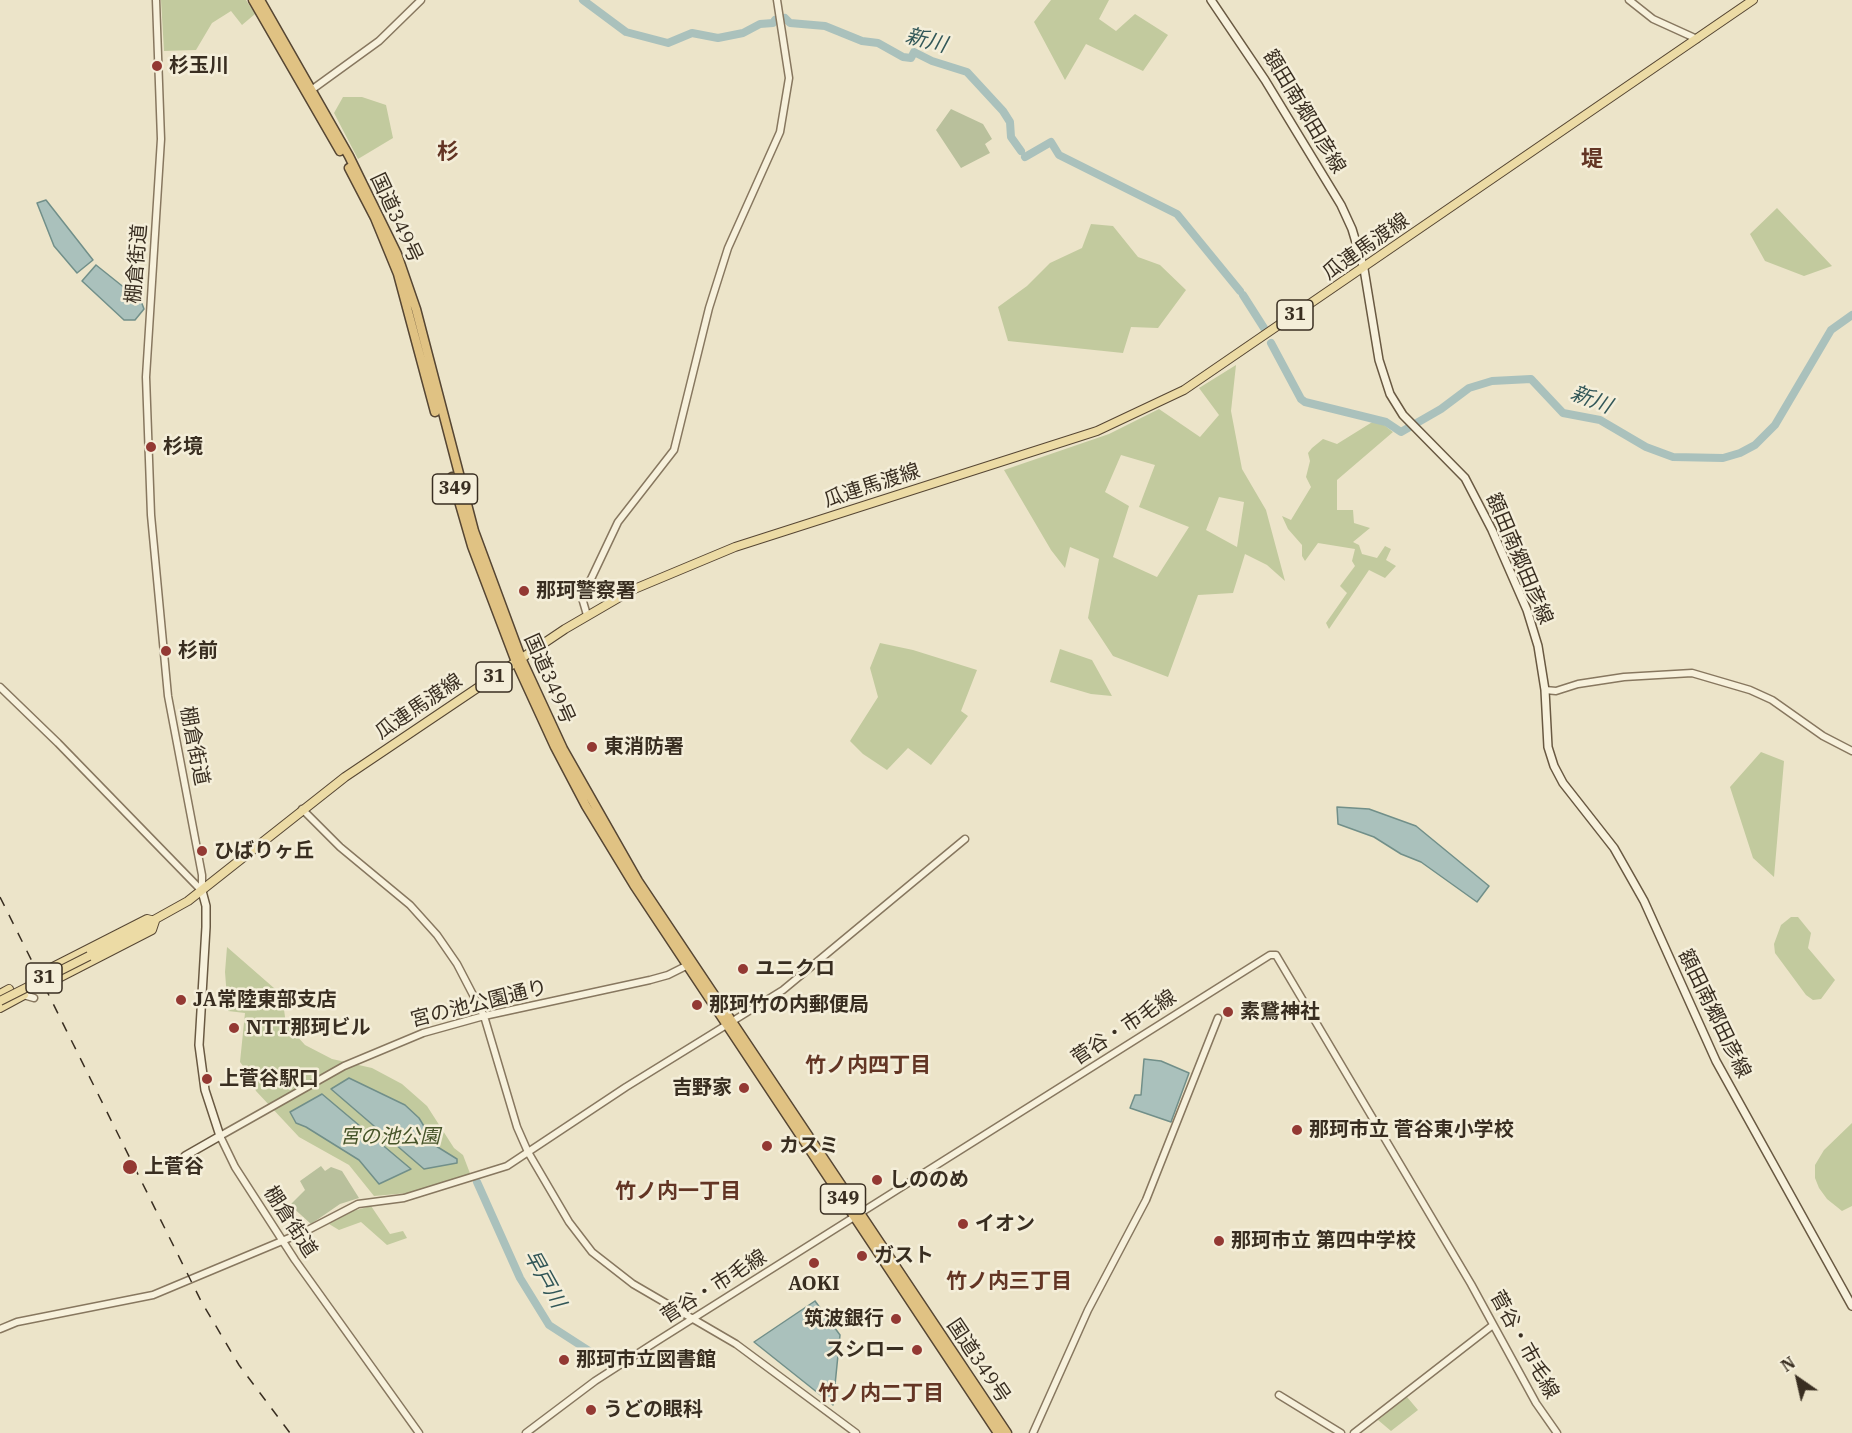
<!DOCTYPE html>
<html>
<head>
<meta charset="utf-8">
<style>
  body { margin:0 }
  #map { position:relative; width:1852px; height:1433px; overflow:hidden; background:#ece4c9; font-family:"IBM Plex Serif",serif }
  canvas { display:block }
  .north { position:absolute; left:1768px; top:1349px; width:60px; height:60px; -webkit-text-stroke:4px #f4eed9; paint-order:stroke; rotate:326deg; font-size:16px; font-weight:700; line-height:24px; text-align:center; color:#392e21 }
  .north::after { content:''; display:block; margin:auto; width:21px; height:27px; background:#392e21; clip-path:polygon(50% 0,100% 100%,50% 72%,0 100%) }
</style>
</head>
<body>
<div id="map">
<canvas width="1852" height="1433"></canvas>
<div class="north">N</div>
</div>
<script>
const ctx = document.querySelector('canvas').getContext('2d');
ctx.lineJoin = 'round';
function fill(path, color) { ctx.fillStyle = color; ctx.fill(path, 'evenodd'); }
const toPath = rows => new Path2D(rows.map(r => 'M' + r).join(''));
function stroke(path, color, width, dash) { ctx.strokeStyle = color; ctx.lineWidth = width; ctx.lineCap = dash ? 'butt' : 'round'; ctx.setLineDash(dash || []); ctx.stroke(path); }
function label(font, color, halo, rows, align = 'center') {
  ctx.font = font + ' "IBM Plex Serif","Noto Sans JP",serif'; ctx.lineWidth = 5; ctx.setLineDash([]); ctx.textBaseline = 'middle'; ctx.strokeStyle = halo; ctx.fillStyle = color; for (const [text, x, y, turn = 0] of rows) {
    ctx.save(); ctx.translate(x, y); ctx.rotate((+turn || 0) * Math.PI / 180); ctx.textAlign = isNaN(turn) ? turn : align; if (halo) ctx.strokeText(text, 0, 0); ctx.fillText(text, 0, 0); ctx.restore();
  }
}
fill(toPath([
  [161,0,246,0,255,14,242,25,231,11,212,23,196,50,164,51],
  [1051,0,1109,0,1099,19,1116,31,1135,14,1168,35,1143,71,1086,44,1065,80,1034,22],
  [343,97,362,97,386,105,393,138,358,159,334,113],
  [1777,208,1832,266,1804,276,1765,261,1750,234],
  [1091,224,1113,226,1138,257,1160,265,1186,290,1158,328,1131,327,1123,353,1008,341,998,307,1027,286,1050,263,1082,248],
  [1236,365,1231,411,1242,469,1266,510,1285,581,1267,565,1245,554,1233,593,1198,595,1168,677,1113,656,1088,618,1099,559,1070,547,1065,568,1051,550,1004,470,1109,434,1159,409,1200,437,1219,415,1199,388],
  [1121,455,1155,465,1139,507,1189,527,1157,577,1113,557,1129,506,1105,492],
  [1219,497,1244,502,1237,547,1206,530],
  [1374,421,1384,425,1393,432,1337,480,1337,510,1353,510,1354,523,1370,528,1353,542,1359,545,1362,554,1377,558,1385,546,1391,549,1386,560,1396,566,1385,578,1369,570,1329,629,1326,623,1347,593,1340,586,1355,566,1352,561,1355,549,1318,543,1305,561,1302,556,1302,545,1288,529,1282,516,1291,520,1311,487,1306,477,1310,461,1308,453,1312,448,1323,439,1337,444],
  [880,643,913,650,977,670,961,711,968,716,931,765,908,748,887,770,863,754,850,741,878,697,870,668],
  [1060,649,1092,660,1112,696,1091,694,1050,682],
  [1761,752,1784,761,1774,877,1753,858,1730,787],
  [1791,917,1798,917,1811,933,1808,948,1835,980,1821,999,1813,1000,1806,995,1775,953,1774,944,1781,925],
  [227,947,282,995,286,1024,305,1045,332,1059,372,1068,402,1084,427,1106,454,1148,463,1155,471,1176,408,1193,374,1196,349,1165,299,1137,256,1091,247,1071,240,1062,245,1013,228,1011,225,972],
  [1852,1123,1852,1206,1842,1211,1827,1199,1819,1188,1815,1178,1815,1165,1824,1150],
  [371,1206,390,1234,403,1231,407,1238,387,1245,361,1222,339,1230,329,1224,353,1211],
  [1407,1397,1418,1410,1391,1431,1378,1420]
]), '#c2ca9e');
fill(toPath([
  [951,109,983,124,992,139,985,144,990,153,961,168,936,130],
  [321,1166,325,1171,331,1167,342,1171,359,1198,340,1204,311,1224,290,1205,305,1190,300,1181]
]), '#b9c09c');
const water = toPath([
  [46,200,93,260,77,273,54,246,37,203,46,200],
  [96,265,141,301,144,309,135,320,124,320,82,281,96,265],
  [1337,807,1369,809,1416,826,1489,886,1477,902,1421,862,1401,854,1374,837,1338,824,1337,807],
  [1144,1059,1161,1061,1189,1073,1171,1122,1130,1108,1135,1095,1141,1095,1144,1059],
  [349,1078,405,1105,419,1118,436,1146,457,1159,457,1163,424,1169,331,1089,349,1078],
  [322,1094,411,1169,379,1184,359,1160,306,1127,296,1123,290,1112,322,1094],
  [815,1301,840,1335,833,1405,754,1342,815,1301]
]);
fill(water, '#aac1bc');
stroke(water, '#718f89', 1.5);
stroke(toPath([
  [583,0,626,32,668,43,692,33,718,38,743,33,760,24,773,23,775,20],
  [785,18,790,23,825,26,862,41,878,43,903,57,911,58,914,52,932,61,967,72,1003,111,1010,122,1011,137,1021,151],
  [1025,157,1051,142,1059,155,1177,214,1240,291],
  [1243,295,1264,328],
  [1271,343,1301,399,1305,402,1386,422,1401,432,1441,409,1469,388,1492,381,1531,379,1563,413,1600,420,1646,447,1673,457,1723,458,1740,453,1755,445,1775,425,1831,330,1852,315],
  [477,1182,520,1278,549,1325,611,1365]
]), '#aac1bc', 8);
const tertiary = toPath([
  [156,0,161,139,146,377,151,515,168,696,202,875,202,891],
  [1629,0,1653,19,1697,39],
  [310,91,379,41,421,0],
  [587,615,582,598,618,522,674,450,709,308,728,248,780,132,789,78,777,0],
  [0,687,58,743,202,891],
  [1545,690,1556,691,1578,684,1624,677,1692,673,1750,690,1772,700,1823,736,1852,751],
  [302,809,340,847,410,905,437,935,457,964,484,1016,517,1127,528,1152,569,1222,592,1252,633,1284,736,1344,856,1433],
  [20,994,34,998],
  [0,1329,17,1322,153,1295,306,1231,358,1204,404,1198,507,1166,626,1087,783,990,965,839],
  [1279,1395,1341,1433],
  [419,1433,295,1260,235,1167,220,1136,344,1066,423,1033,484,1016,650,980,668,975,690,964],
  [526,1433,595,1381,654,1343,1270,955,1276,955,1471,1284,1536,1403,1557,1433],
  [1033,1433,1088,1310,1146,1200,1218,1018],
  [1354,1433,1493,1325]
]);
const secondary = toPath([
  [1211,0,1265,80,1341,205,1352,229,1364,269,1379,360,1390,394,1403,415,1465,478,1492,530,1527,610,1538,646,1545,690,1548,747,1554,766,1563,783,1614,848,1644,901,1716,1061,1852,1306],
  [185,1156,220,1136,205,1090,199,1045,206,927,206,906,202,891]
]);
const primary = toPath([
  [89,956,188,901,345,777,565,629,632,590,735,547,1097,431,1184,390,1753,0],
  [43,972,147,919,155,921,152,930,49,983],
  [0,994,9,989],
  [0,1008,24,995]
]);
const trunk = toPath([
  [253,0,340,151],
  [260,0,349,156,397,254,416,309,474,531,521,658,563,749,638,881,1007,1433],
  [349,168,375,218,398,274,435,412],
  [452,477,472,546,516,662,555,747,586,806,634,885,998,1433]
]);
stroke(tertiary, '#87775f', 9);
stroke(secondary, '#695942', 10);
stroke(primary, '#564633', 10);
stroke(trunk, '#564633', 11);
stroke(tertiary, '#f7f1dc', 6);
stroke(secondary, '#f7f1dc', 7);
stroke(primary, '#ecdba5', 8);
stroke(trunk, '#e0c283', 8);
stroke(toPath([
  [0,897,201,1301,239,1365,290,1433]
]), '#392e21', 1.5, [10, 10]);
const primaryBridge = toPath([
  [0,1001,89,956]
]);
stroke(primaryBridge, '#564633', 10, []);
stroke(primaryBridge, '#ecdba5', 8);
for (const [x, y, r, color] of [
  [157,66,6,"#933933"],
  [151,447,6,"#933933"],
  [524,591,6,"#933933"],
  [166,651,6,"#933933"],
  [592,747,6,"#933933"],
  [202,851,6,"#933933"],
  [743,969,6,"#933933"],
  [181,1000,6,"#933933"],
  [697,1005,6,"#933933"],
  [1228,1012,6,"#933933"],
  [234,1028,6,"#933933"],
  [207,1079,6,"#933933"],
  [744,1088,6,"#933933"],
  [1297,1130,6,"#933933"],
  [767,1146,6,"#933933"],
  [130,1167,8,"#933933"],
  [877,1180,6,"#933933"],
  [963,1224,6,"#933933"],
  [1219,1241,6,"#933933"],
  [862,1256,6,"#933933"],
  [814,1263,6,"#933933"],
  [896,1319,6,"#933933"],
  [917,1350,6,"#933933"],
  [564,1360,6,"#933933"],
  [591,1410,6,"#933933"]
]) { const dot = new Path2D(); dot.arc(x, y, r, 0, 2 * Math.PI); ctx.fillStyle = color; ctx.fill(dot); stroke(dot, '#f4eed9', 2); }
for (const [x, y, w] of [
  [1295,315,36],
  [455,489,45],
  [494,677,36],
  [44,978,36],
  [843,1199,45]
]) { const box = new Path2D(); box.roundRect(x - w / 2, y - 15, w, 30, 4.5); ctx.fillStyle = '#f4eed9'; ctx.fill(box); stroke(box, '#392e21', 1.5); }
label('bold 18px', '#392e21', null, [
  ["31",1295,315],
  ["349",455,489],
  ["31",494,677],
  ["31",44,978],
  ["349",843,1199]
]);
label('bold 20px', '#392e21', '#f4eed9', [
  ["杉玉川",169,66],
  ["杉境",163,447],
  ["那珂警察署",536,591],
  ["杉前",178,651],
  ["東消防署",604,747],
  ["ひばりヶ丘",214,851],
  ["ユニクロ",755,969],
  ["JA常陸東部支店",193,1000],
  ["那珂竹の内郵便局",709,1005],
  ["素鵞神社",1240,1012],
  ["NTT那珂ビル",246,1028],
  ["上菅谷駅口",219,1079],
  ["吉野家",732,1088,"right"],
  ["那珂市立 菅谷東小学校",1309,1130],
  ["カスミ",779,1146],
  ["上菅谷",144,1167],
  ["しののめ",889,1180],
  ["イオン",975,1224],
  ["那珂市立 第四中学校",1231,1241],
  ["ガスト",874,1256],
  ["AOKI",814,1284,"center"],
  ["筑波銀行",884,1319,"right"],
  ["スシロー",905,1350,"right"],
  ["那珂市立図書館",576,1360],
  ["うどの眼科",603,1410]
], 'left');
label('20px', '#392e21', '#f4eed9', [
  ["額田南郷田彦線",1304,112,59],
  ["国道349号",396,218,65],
  ["瓜連馬渡線",1366,247,-35],
  ["棚倉街道",137,264,-85],
  ["瓜連馬渡線",872,486,-18],
  ["額田南郷田彦線",1519,559,67],
  ["国道349号",549,679,66],
  ["瓜連馬渡線",419,707,-34],
  ["棚倉街道",194,746,79],
  ["宮の池公園通り",479,1004,-14],
  ["額田南郷田彦線",1714,1014,64],
  ["菅谷・市毛線",1124,1028,-33],
  ["棚倉街道",290,1222,57],
  ["菅谷・市毛線",714,1287,-32],
  ["菅谷・市毛線",1524,1345,61],
  ["国道349号",978,1361,56]
]);
label('italic 20px', '#465429', '#f4eed9', [
  ["宮の池公園",390,1137]
]);
label('italic 21px', '#325758', '#f4eed9', [
  ["新川",926,41,14],
  ["新川",1591,400,21],
  ["早戸川",544,1279,61]
]);
label('bold 21px', '#633524', '#f4eed9', [
  ["竹ノ内四丁目",868,1066],
  ["竹ノ内一丁目",678,1192],
  ["竹ノ内三丁目",1009,1282],
  ["竹ノ内二丁目",881,1394]
]);
label('bold 22px', '#633524', '#f4eed9', [
  ["杉",448,153],
  ["堤",1592,160]
]);
</script>
</body>
</html>
